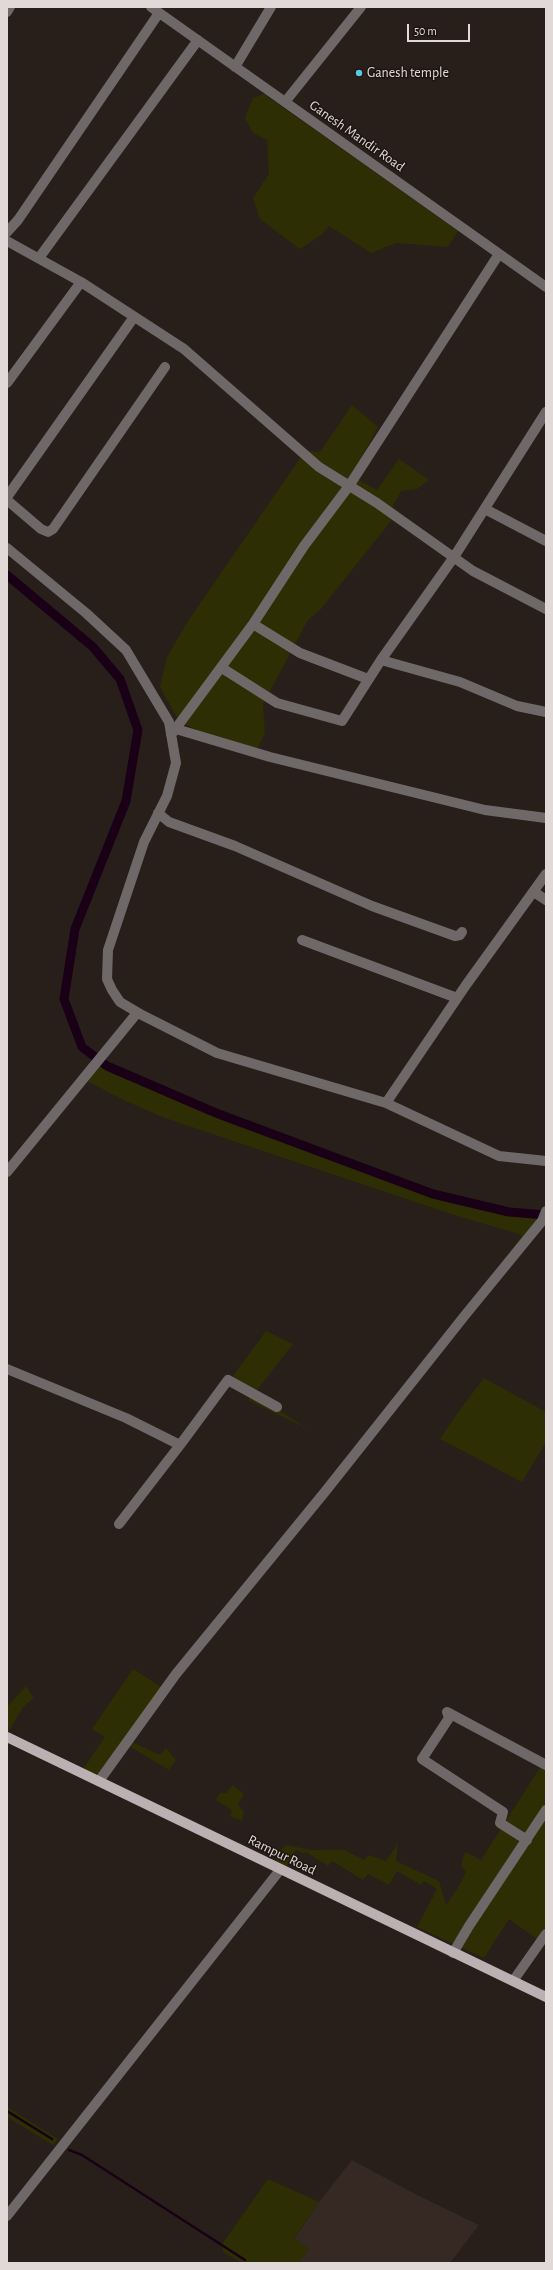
<!DOCTYPE html>
<html>
<head>
<meta charset="utf-8">
<style>
  body { margin:0 }
  #map { position:relative; width:553px; height:2270px; overflow:hidden; background:#281f1b; font-family:"Alegreya Sans",sans-serif }
  canvas { display:block }
  .frame { position:absolute; inset:0; border:8px solid #e0d9d7; pointer-events:none }
  .scale { position:absolute; left:407px; top:24px; width:63px; height:18px; box-sizing:border-box; border:2px solid #e0d9d7; border-top:0; padding-left:5px; font-size:12px; line-height:14px; white-space:nowrap; color:#e0d9d7; -webkit-text-stroke:3px #1e1512; paint-order:stroke }
</style>
</head>
<body>
<div id="map">
<canvas width="553" height="2270"></canvas>
<div class="frame"></div>
<div class="scale">50 m</div>
</div>
<script>
const ctx = document.querySelector('canvas').getContext('2d');
ctx.lineJoin = 'round';
function fill(path, color) { ctx.fillStyle = color; ctx.fill(path, 'evenodd'); }
const toPath = rows => new Path2D(rows.map(r => 'M' + r).join(''));
function stroke(path, color, width, dash) { ctx.strokeStyle = color; ctx.lineWidth = width; ctx.lineCap = dash ? 'butt' : 'round'; ctx.setLineDash(dash || []); ctx.stroke(path); }
function label(font, color, halo, rows, align = 'center') {
  ctx.font = font + ' "Alegreya Sans",sans-serif'; ctx.lineWidth = 3; ctx.setLineDash([]); ctx.textBaseline = 'middle'; ctx.strokeStyle = halo; ctx.fillStyle = color; for (const [text, x, y, turn = 0] of rows) {
    ctx.save(); ctx.translate(x, y); ctx.rotate((+turn || 0) * Math.PI / 180); ctx.textAlign = isNaN(turn) ? turn : align; if (halo) ctx.strokeText(text, 0, 0); ctx.fillText(text, 0, 0); ctx.restore();
  }
}
fill(toPath([
  [352,2160,417,2195,479,2225,450,2263,299,2263,308,2249,294,2239,319,2202]
]), '#362822');
fill(toPath([
  [264,94,458,231,448,247,396,243,371,253,329,226,321,235,300,249,260,219,253,198,269,174,267,140,253,133,245,118,253,98],
  [352,405,378,427,352,476,377,490,399,459,429,480,417,489,401,491,393,505,391,521,320,610,308,620,263,704,265,733,256,752,236,750,179,721,160,687,167,657,188,621,305,451,320,452],
  [98,1066,214,1116,431,1197,507,1215,540,1218,507,1256,522,1236,519,1234,454,1215,165,1118,126,1101,87,1081],
  [266,1331,293,1344,254,1394,308,1429,248,1400,254,1394,233,1376],
  [484,1378,546,1412,546,1442,522,1482,440,1439,458,1412],
  [133,1669,163,1688,99,1777,83,1769,105,1737,92,1729],
  [26,1686,34,1698,24,1706,8,1732,7,1707],
  [132,1742,160,1755,166,1748,176,1760,169,1770,129,1746],
  [546,1758,546,1926,537,1939,509,1919,484,1958,417,1927,437,1889,424,1881,421,1885,397,1871,389,1885,368,1874,363,1880,332,1861,328,1866,306,1852,305,1854,296,1850,286,1867,275,1862,279,1852,286,1845,312,1850,345,1850,364,1860,369,1855,386,1861,398,1843,396,1861,439,1881,446,1905,459,1886,466,1872,461,1865,465,1852,481,1860],
  [233,1785,244,1794,238,1805,244,1811,242,1821,230,1816,232,1810,216,1800,220,1793,226,1793],
  [7,2107,58,2139,53,2145,7,2117],
  [268,2179,319,2202,294,2238,309,2249,299,2263,242,2263,223,2252,222,2244]
]), '#2d2e03');
stroke(toPath([
  [7,2111,52,2139],
  [69,2150,82,2155,245,2260]
]), '#1a0016', 2.5);
stroke(toPath([
  [7,575,93,647,120,679,138,730,126,801,75,929,64,999,82,1047,107,1066,216,1113,433,1194,509,1212,546,1215]
]), '#1a0016', 9);
stroke(toPath([
  [151,7,546,287],
  [7,12,10,7],
  [235,67,271,7],
  [285,102,361,7],
  [7,232,18,220,159,13],
  [7,241,81,282,184,349,319,467,377,503,473,571,546,609],
  [39,258,198,40],
  [7,383,81,282],
  [7,497,134,317],
  [7,500,41,529,48,532,53,529,165,367],
  [485,509,546,541],
  [7,548,86,613,126,650,169,722,176,763,167,796,144,842,108,950,107,979,112,990,120,1002,142,1015,217,1053,386,1103,466,985,546,874],
  [253,624,300,653,368,679],
  [381,660,460,682,517,706,546,712],
  [222,668,277,703,342,721,381,660,454,557,546,412],
  [176,729,270,757,485,810,546,818],
  [171,735,253,624,304,546,349,486,499,254],
  [158,813,169,822,235,846,372,906,455,936,460,935,462,932],
  [534,892,546,900],
  [302,940,457,998],
  [386,1103,499,1156,546,1161],
  [7,1172,137,1013],
  [7,1369,126,1418,180,1445,228,1380,277,1407],
  [119,1524,180,1445],
  [99,1781,176,1674,324,1493,466,1314,542,1221,546,1211],
  [527,1840,500,1823,503,1812,422,1759,449,1718,447,1712,546,1765],
  [453,1953,469,1926,546,1810],
  [513,1981,546,1934],
  [7,2216,280,1870]
]), '#6e6869', 10);
stroke(toPath([
  [7,1737,546,1997]
]), '#bcb0b2', 10);
for (const [x, y, r, color] of [
  [359,73,4,"#57c9e2"]
]) { const dot = new Path2D(); dot.arc(x, y, r, 0, 2 * Math.PI); ctx.fillStyle = color; ctx.fill(dot); stroke(dot, '#1e1512', 1.5); }
label('14px', '#e0d9d7', '#1e1512', [
  ["Ganesh temple",367,73]
], 'left');
label('14px', '#e0d9d7', '#1e1512', [
  ["Ganesh Mandir Road",357,136,35],
  ["Rampur Road",282,1855,26]
]);
</script>
</body>
</html>
